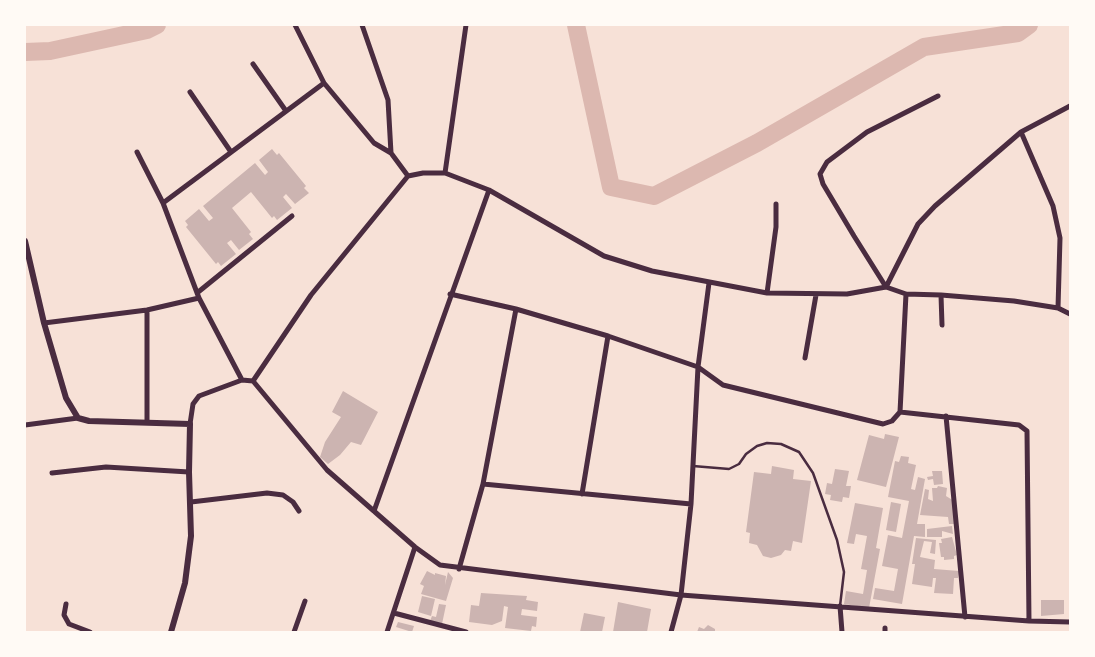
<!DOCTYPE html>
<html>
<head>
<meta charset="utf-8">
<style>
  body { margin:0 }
  #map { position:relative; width:1095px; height:657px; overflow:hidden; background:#f7e1d7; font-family:Montserrat,sans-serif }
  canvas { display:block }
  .frame { position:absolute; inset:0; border:26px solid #fffaf5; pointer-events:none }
</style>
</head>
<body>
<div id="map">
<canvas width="1095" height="657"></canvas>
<div class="frame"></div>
</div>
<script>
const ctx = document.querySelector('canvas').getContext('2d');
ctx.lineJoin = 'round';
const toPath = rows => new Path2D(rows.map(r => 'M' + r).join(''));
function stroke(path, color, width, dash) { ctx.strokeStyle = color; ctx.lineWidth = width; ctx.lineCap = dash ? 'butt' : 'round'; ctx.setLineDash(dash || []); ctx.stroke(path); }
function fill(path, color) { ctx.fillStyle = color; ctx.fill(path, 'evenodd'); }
stroke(toPath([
  [576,25,611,187,654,196,757,143,924,47,1018,33,1029,25],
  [25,52,50,51,147,30,157,25]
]), '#dcb8b0', 18);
fill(toPath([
  [272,149,277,155,279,153,306,186,304,188,309,193,295,204,286,194,283,197,292,208,277,220,274,216,272,218,251,192,232,208,251,232,249,234,253,239,239,250,231,240,227,243,236,254,221,266,218,262,216,264,186,227,188,225,185,221,199,209,209,221,213,218,203,206,255,163,265,175,268,172,259,160],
  [343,391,378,412,361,445,351,442,340,455,328,464,320,457,325,442,341,417,332,412],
  [885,434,899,437,886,487,857,480,869,435,884,439],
  [901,456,909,457,908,463,916,465,911,489,915,490,918,477,925,479,917,524,925,524,925,537,914,536,902,604,873,599,875,588,894,591,898,569,882,566,888,535,902,538,909,501,888,497,895,461,899,462],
  [772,466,794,470,793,479,811,481,802,543,793,541,791,551,785,550,781,555,771,558,763,556,757,545,749,543,750,533,746,532,754,472,771,474],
  [835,469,849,471,846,486,851,486,849,498,843,497,842,502,830,500,831,495,825,494,827,483,832,484],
  [932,471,942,471,943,484,934,485,933,479,928,480,927,477,933,476],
  [938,486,947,488,946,496,954,501,955,524,949,524,948,517,920,515,925,489,929,490,928,499,933,501,932,488,937,488],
  [891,502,901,504,896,532,886,530],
  [855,503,883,508,876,548,880,549,869,608,844,604,846,591,863,594,867,570,861,569,867,536,856,534,854,544,847,543],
  [952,526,953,534,942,531,942,537,927,537,927,529],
  [952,537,957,555,954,556,954,559,944,560,944,557,941,557,939,543,942,543,941,539],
  [916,538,936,540,935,554,930,553,932,542,924,541,920,557,935,560,934,569,959,571,958,578,954,578,953,594,934,593,936,578,933,578,932,587,912,584,915,564,912,564],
  [427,571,435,575,435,573,446,576,445,585,448,572,453,578,446,601,421,594,424,586,420,584],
  [481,593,527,596,526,600,538,602,537,611,522,609,521,615,537,617,536,627,532,626,531,631,505,628,508,607,504,606,502,621,492,625,469,622,471,605,479,606],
  [422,596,435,599,431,616,418,612],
  [1041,600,1064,600,1064,614,1041,616],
  [618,602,651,609,647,632,613,632],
  [439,604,446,605,442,624,430,621,432,616,436,617],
  [584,613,605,617,602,632,580,632],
  [398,622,414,626,412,632,396,627],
  [708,625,715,629,715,632,697,632,699,627,704,629]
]), '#ccb4b1');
stroke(toPath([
  [693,466,729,469,739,464,746,454,757,446,767,443,781,444,799,452,813,473,837,540,844,572,840,606]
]), '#4a2c40', 2.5);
stroke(toPath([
  [295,25,324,83,374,143,391,153,408,176],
  [362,25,388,100,391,153],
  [253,64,286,111],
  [190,92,231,152],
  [938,96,867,132,827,162,820,174,823,184,854,236,886,287,906,294,941,295,1014,301,1058,308,1070,314],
  [1021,132,1053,206,1060,238,1058,308],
  [137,152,163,203,199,298,242,380],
  [445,173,466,25],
  [163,203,324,83],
  [197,293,292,216],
  [767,293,776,227,776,204],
  [450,294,516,309,608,336,698,367,723,385,883,424,892,421,900,412,906,294],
  [941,295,942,325],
  [44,323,147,310,199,298],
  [805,358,816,295],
  [253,381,327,470,415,547,440,565,681,595,1029,621,1070,622],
  [900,412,1019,425,1027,431,1029,621],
  [946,416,965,617],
  [147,422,147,310],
  [190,424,193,404,199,396,242,380,253,381,311,295,408,176,423,173,445,173,489,190,604,256,652,271,767,293,847,294,886,287,918,224,935,206,1021,132,1070,106],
  [25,425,78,418],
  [52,473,106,467,189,472],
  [483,484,691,504],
  [582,494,608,336],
  [191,502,267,493,283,495,293,502,299,511],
  [374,511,489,190],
  [459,569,483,484,516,309],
  [66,604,64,615,69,624,90,632],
  [840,606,842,632],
  [394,613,466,632],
  [885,628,885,632],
  [294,632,305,601],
  [387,632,415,547],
  [671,632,681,595,691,504,698,367,709,283]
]), '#4a2c40', 5);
stroke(toPath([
  [25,241,44,323,66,398,78,418,89,421,190,424,189,472,191,536,185,583,171,632]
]), '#4a2c40', 6);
</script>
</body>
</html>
